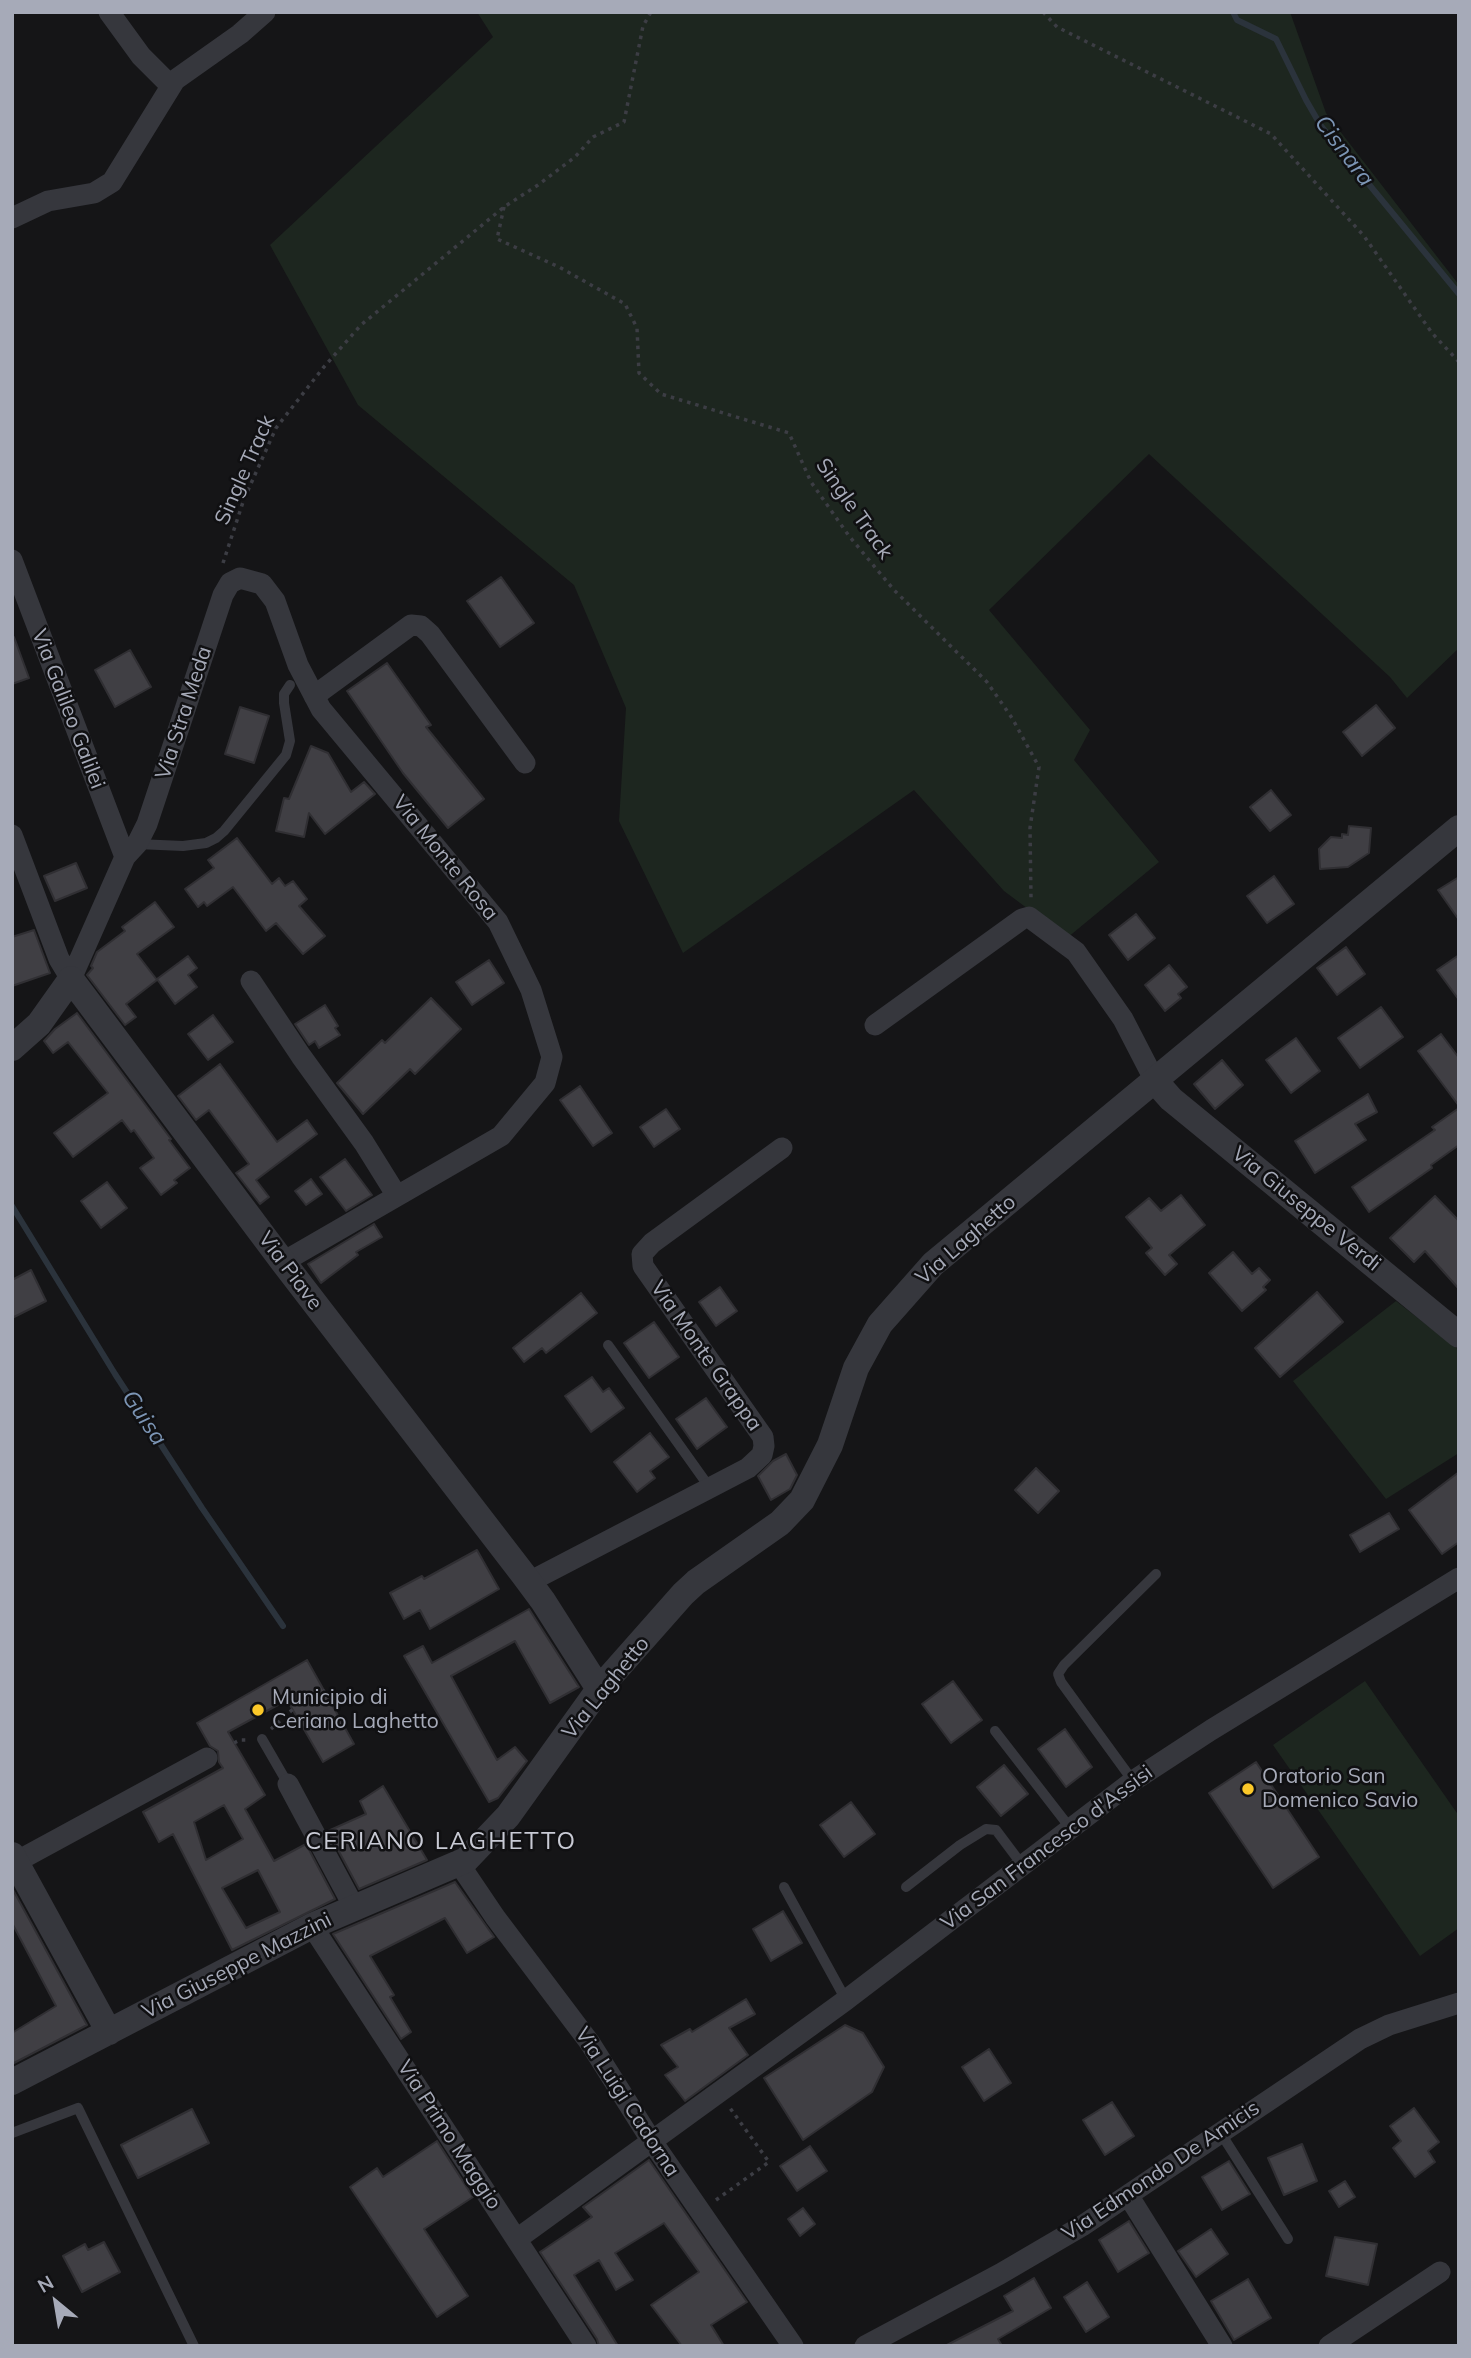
<!DOCTYPE html>
<html>
<head>
<meta charset="utf-8">
<style>
  body { margin:0 }
  #map { position:relative; width:1471px; height:2358px; overflow:hidden; background:#151517; font-family:Mulish,sans-serif }
  canvas { display:block }
  .frame { position:absolute; inset:0; border:14px solid #a6aab8; pointer-events:none }
  .north { position:absolute; left:21px; top:2267px; width:70px; height:70px; -webkit-text-stroke:5px #101012; paint-order:stroke; rotate:330deg; font-size:19px; font-weight:700; line-height:28px; text-align:center; color:#a6aab8 }
  .north::after { content:''; display:block; margin:auto; width:24px; height:32px; background:#a6aab8; clip-path:polygon(50% 0,100% 100%,50% 72%,0 100%) }
</style>
</head>
<body>
<div id="map">
<canvas width="1471" height="2358"></canvas>
<div class="frame"></div>
<div class="north">N</div>
</div>
<script>
const ctx = document.querySelector('canvas').getContext('2d');
ctx.lineJoin = 'round';
function fill(path, color) { ctx.fillStyle = color; ctx.fill(path, 'evenodd'); }
const toPath = rows => new Path2D(rows.map(r => 'M' + r).join(''));
function stroke(path, color, width, dash) { ctx.strokeStyle = color; ctx.lineWidth = width; ctx.lineCap = dash ? 'butt' : 'round'; ctx.setLineDash(dash || []); ctx.stroke(path); }
function label(font, color, halo, rows, align = 'center') {
  ctx.font = font + ' Mulish,sans-serif'; ctx.lineWidth = 5; ctx.setLineDash([]); ctx.textBaseline = 'middle'; ctx.strokeStyle = halo; ctx.fillStyle = color; for (const [text, x, y, turn = 0] of rows) {
    ctx.save(); ctx.translate(x, y); ctx.rotate((+turn || 0) * Math.PI / 180); ctx.textAlign = isNaN(turn) ? turn : align; if (halo) ctx.strokeText(text, 0, 0); ctx.fillText(text, 0, 0); ctx.restore();
  }
}
fill(toPath([
  [477,12,1290,12,1326,113,1459,285,1459,648,1407,698,1390,677,1149,454,989,610,1090,730,1074,760,1159,862,1067,938,1004,891,914,790,683,953,619,821,626,708,574,585,358,405,270,245,493,37],
  [1396,1301,1459,1350,1459,1453,1386,1499,1293,1381],
  [1365,1681,1459,1816,1459,1928,1420,1956,1273,1745]
]), '#1d261f');
stroke(toPath([
  [1233,12,1237,20,1276,39,1306,100,1321,126,1459,294],
  [12,1206,115,1374,202,1508,283,1626]
]), '#2b333c', 6);
const building = toPath([
  [501,577,534,623,500,647,467,601,501,577],
  [12,637,14,637,29,678,12,684,12,637],
  [130,650,151,687,115,707,95,670,130,650],
  [387,663,431,725,426,727,484,799,448,828,403,773,347,691,387,663],
  [1376,705,1395,728,1362,756,1343,732,1376,705],
  [240,707,269,716,254,763,225,754,240,707],
  [311,746,328,753,351,792,364,782,375,794,325,834,309,813,304,837,276,831,284,798,289,799,311,746],
  [1271,790,1291,815,1270,831,1250,807,1271,790],
  [1349,826,1371,828,1369,853,1348,867,1320,869,1319,849,1331,837,1342,838,1342,834,1348,835,1349,826],
  [237,838,272,884,279,878,285,886,293,881,307,899,299,906,325,936,303,954,276,923,266,931,233,887,207,906,204,902,198,907,185,889,214,868,208,860,237,838],
  [76,863,87,888,55,901,44,876,76,863],
  [1274,876,1294,904,1267,923,1247,896,1274,876],
  [1459,877,1459,920,1438,890,1459,877],
  [155,902,174,927,137,954,157,980,126,1004,136,1017,125,1025,87,975,93,968,91,966,97,952,125,931,122,927,155,902],
  [1136,914,1155,938,1128,960,1109,935,1136,914],
  [34,930,50,973,12,986,12,937,34,930],
  [1346,947,1365,974,1337,995,1317,968,1346,947],
  [1459,955,1459,1000,1437,970,1459,955],
  [188,956,197,968,188,975,197,987,175,1004,157,979,188,956],
  [489,960,504,983,472,1005,456,982,489,960],
  [1169,965,1187,987,1178,994,1181,998,1165,1011,1145,985,1169,965],
  [431,998,461,1029,415,1074,410,1069,363,1114,337,1083,382,1040,385,1043,431,998],
  [325,1005,338,1026,335,1028,340,1035,319,1048,315,1041,309,1045,295,1024,325,1005],
  [1381,1007,1403,1037,1360,1068,1338,1038,1381,1007],
  [77,1013,171,1139,169,1140,190,1168,174,1180,177,1183,161,1195,140,1168,154,1158,134,1130,131,1132,122,1120,73,1157,54,1133,108,1093,68,1042,53,1053,44,1041,55,1029,77,1013],
  [213,1015,233,1042,208,1060,188,1034,213,1015],
  [1441,1034,1459,1058,1459,1106,1418,1051,1441,1034],
  [1296,1038,1320,1071,1291,1093,1266,1060,1296,1038],
  [1222,1060,1243,1085,1215,1109,1194,1084,1222,1060],
  [220,1064,277,1142,307,1120,317,1134,256,1180,269,1197,260,1204,236,1173,249,1164,209,1110,196,1120,178,1096,220,1064],
  [580,1086,612,1133,593,1146,560,1100,580,1086],
  [1368,1094,1377,1112,1355,1124,1366,1140,1315,1173,1295,1141,1368,1094],
  [1459,1108,1459,1145,1431,1165,1432,1168,1369,1212,1352,1187,1435,1130,1432,1127,1459,1108],
  [666,1109,680,1129,654,1147,640,1127,666,1109],
  [345,1159,372,1195,346,1211,320,1177,345,1159],
  [311,1179,322,1194,306,1205,295,1191,311,1179],
  [107,1182,127,1208,101,1228,81,1201,107,1182],
  [1181,1195,1205,1225,1169,1255,1177,1264,1165,1275,1146,1253,1152,1248,1126,1217,1149,1198,1161,1211,1181,1195],
  [1435,1196,1459,1221,1459,1289,1425,1251,1414,1262,1390,1238,1435,1196],
  [374,1224,382,1237,356,1252,358,1255,321,1283,308,1264,374,1224],
  [1233,1252,1252,1274,1259,1268,1270,1280,1263,1287,1266,1290,1242,1311,1209,1273,1233,1252],
  [31,1270,46,1301,12,1318,12,1280,31,1270],
  [720,1287,737,1311,716,1326,699,1302,720,1287],
  [1317,1292,1343,1322,1280,1377,1255,1348,1317,1292],
  [581,1293,597,1313,546,1353,542,1348,524,1362,513,1348,581,1293],
  [654,1322,679,1357,649,1378,624,1343,654,1322],
  [592,1377,603,1392,609,1388,624,1408,591,1432,565,1396,592,1377],
  [706,1398,727,1427,697,1449,676,1419,706,1398],
  [650,1433,669,1457,650,1471,655,1478,637,1492,614,1462,650,1433],
  [786,1454,797,1475,790,1489,771,1500,758,1476,773,1461,786,1454],
  [1036,1468,1059,1491,1038,1513,1015,1490,1036,1468],
  [1459,1472,1459,1542,1442,1554,1409,1510,1459,1472],
  [1389,1513,1399,1529,1360,1552,1350,1535,1389,1513],
  [477,1550,499,1589,430,1629,420,1610,404,1619,390,1593,422,1576,424,1579,477,1550],
  [529,1609,579,1687,550,1703,515,1641,451,1676,497,1760,515,1747,527,1761,498,1798,489,1802,404,1656,423,1646,432,1663,529,1609],
  [307,1660,354,1744,323,1762,287,1700,228,1732,265,1795,245,1809,274,1861,306,1844,335,1899,232,1950,173,1834,159,1842,143,1812,223,1768,219,1762,218,1751,210,1746,197,1723,307,1660],
  [224,1805,243,1839,206,1860,194,1822,224,1805],
  [258,1870,280,1912,246,1928,222,1888,258,1870],
  [953,1681,982,1720,951,1743,922,1704,953,1681],
  [1065,1729,1092,1767,1066,1787,1038,1749,1065,1729],
  [1256,1762,1319,1857,1273,1888,1209,1793,1256,1762],
  [1004,1765,1028,1794,1001,1816,977,1787,1004,1765],
  [383,1786,427,1860,359,1889,328,1831,366,1814,360,1801,383,1786],
  [851,1802,875,1834,844,1857,820,1825,851,1802],
  [455,1882,494,1937,467,1953,445,1918,370,1956,394,1995,390,1997,411,2032,401,2039,333,1934,455,1882],
  [12,1888,87,2025,12,2064,12,2033,56,2006,12,1923,12,1888],
  [783,1911,802,1943,771,1961,753,1929,783,1911],
  [746,1999,755,2014,729,2028,748,2055,685,2101,665,2075,678,2067,661,2045,690,2029,692,2032,746,1999],
  [845,2025,863,2033,884,2067,872,2092,803,2140,764,2078,845,2025],
  [989,2049,1011,2083,984,2101,962,2067,989,2049],
  [1112,2102,1134,2136,1105,2155,1083,2120,1112,2102],
  [1414,2108,1439,2142,1428,2151,1435,2162,1415,2177,1393,2148,1401,2141,1390,2126,1414,2108],
  [192,2109,209,2143,138,2178,121,2145,192,2109],
  [437,2141,473,2197,424,2229,468,2296,437,2317,350,2187,377,2168,383,2177,437,2141],
  [1302,2144,1317,2181,1284,2195,1268,2158,1302,2144],
  [810,2146,827,2171,797,2191,780,2166,810,2146],
  [649,2160,747,2302,711,2325,724,2346,682,2346,651,2305,699,2272,664,2223,615,2253,633,2280,616,2290,599,2260,574,2275,618,2346,599,2346,597,2339,540,2252,592,2217,583,2207,649,2160],
  [1229,2161,1250,2194,1222,2210,1202,2177,1229,2161],
  [1345,2181,1355,2197,1339,2207,1329,2191,1345,2181],
  [803,2208,815,2224,800,2236,788,2219,803,2208],
  [1129,2221,1149,2253,1118,2272,1099,2240,1129,2221],
  [1211,2229,1228,2254,1196,2277,1178,2251,1211,2229],
  [1335,2237,1377,2244,1368,2285,1326,2276,1335,2237],
  [104,2242,120,2272,82,2292,63,2256,85,2244,88,2250,104,2242],
  [1034,2278,1051,2308,998,2339,1002,2346,945,2346,1013,2311,1004,2296,1034,2278],
  [1248,2279,1271,2318,1234,2340,1211,2301,1248,2279],
  [1087,2282,1109,2317,1086,2332,1064,2297,1087,2282]
]);
fill(building, '#403f44');
stroke(building, '#302f33', 2);
stroke(toPath([
  [1043,12,1057,27,1271,134,1364,236,1432,333,1459,362],
  [504,207,497,239,559,267,625,304,637,328,639,373,661,394,789,433,811,482,849,536,894,590,987,682,1012,718,1039,767,1030,828,1031,898],
  [223,563,244,499,276,428,323,368,361,325,504,207,538,185,575,157,593,137,624,122,643,26,651,12],
  [324,1691,325,1690],
  [271,1729,293,1709],
  [234,1743,240,1740,248,1740],
  [716,2200,769,2162,730,2108]
]), '#3c3d44', 3.5, [3.5, 5]);
stroke(toPath([
  [137,844,183,846,206,843,216,838,224,831,286,755,290,741,284,703,284,694,290,685],
  [608,1345,710,1488],
  [995,1731,1071,1829],
  [262,1739,288,1784],
  [1133,1781,1061,1682,1058,1674,1064,1665,1156,1574],
  [784,1887,846,2000],
  [906,1887,960,1845,986,1829,996,1830,1023,1866],
  [1220,2132,1288,2239],
  [12,2133,78,2108,194,2346]
]), '#36373d', 10);
stroke(toPath([
  [109,12,141,56,171,86],
  [12,218,48,201,94,193,112,182,175,80,240,34,265,12],
  [12,560,125,857],
  [314,696,411,625,421,626,430,634,525,763],
  [12,835,59,959,71,979],
  [71,979,125,857,137,844,147,824,223,595,230,583,240,578,262,584,275,601,298,665,321,709,498,922,531,990,552,1057,545,1083,501,1136,283,1262],
  [251,981,301,1056,364,1143,397,1196],
  [875,1025,1022,919,1029,917,1076,952,1123,1019,1155,1081],
  [529,1582,748,1468,762,1455,764,1446,763,1437,643,1266,642,1254,652,1243,782,1148],
  [288,1784,354,1907],
  [466,1860,464,1871,495,1917,590,2043,651,2140,793,2346],
  [12,1864,207,1758],
  [312,1926,586,2346],
  [1128,2195,1222,2346],
  [517,2239,846,2000,1133,1781,1211,1730,1459,1578],
  [865,2346,1000,2274,1082,2226,1360,2039,1389,2025,1459,2003],
  [1329,2346,1440,2272]
]), '#36373d', 21);
stroke(toPath([
  [12,1048,39,1024,71,979,283,1262,523,1574,543,1601,599,1689],
  [1155,1081,1171,1099,1459,1335],
  [12,1855,109,2032],
  [12,2082,312,1926,466,1860,508,1816,599,1689,683,1594,696,1582,780,1523,802,1500,830,1445,856,1368,880,1324,933,1264,1459,828]
]), '#36373d', 26);
for (const [x, y, r, color] of [
  [258,1710,7,"#fbc829"],
  [1248,1789,7,"#fbc829"]
]) { const dot = new Path2D(); dot.arc(x, y, r, 0, 2 * Math.PI); ctx.fillStyle = color; ctx.fill(dot); stroke(dot, '#101012', 2.5); }
label('21px', '#a6aab8', '#101012', [
  ["Single Track",245,470,-66],
  ["Single Track",854,509,55],
  ["Via Galileo Galilei",68,709,69],
  ["Via Stra Meda",184,713,-72],
  ["Via Monte Rosa",445,858,51],
  ["Via Giuseppe Verdi",1306,1209,39],
  ["Via Laghetto",966,1240,-41],
  ["Via Piave",290,1271,53],
  ["Via Monte Grappa",706,1356,55],
  ["Via Laghetto",606,1688,-51],
  ["Via San Francesco d'Assisi",1047,1848,-37],
  ["Via Giuseppe Mazzini",237,1966,-27],
  ["Via Luigi Cadorna",627,2102,57],
  ["Via Primo Maggio",449,2135,57],
  ["Via Edmondo De Amicis",1161,2171,-34]
]);
label('21px', '#a6aab8', '#101012', [
  ["Municipio di",272,1698],
  ["Ceriano Laghetto",272,1722],
  ["Oratorio San",1262,1777],
  ["Domenico Savio",1262,1801]
], 'left');
label('italic 23px', '#7c95b5', '#101012', [
  ["Cisnara",1344,151,53],
  ["Guisa",144,1418,56]
]);
ctx.letterSpacing = '2px';
label('24px', '#c8cad4', '#101012', [
  ["CERIANO LAGHETTO",441,1842]
]);
ctx.letterSpacing = '0px';
</script>
</body>
</html>
